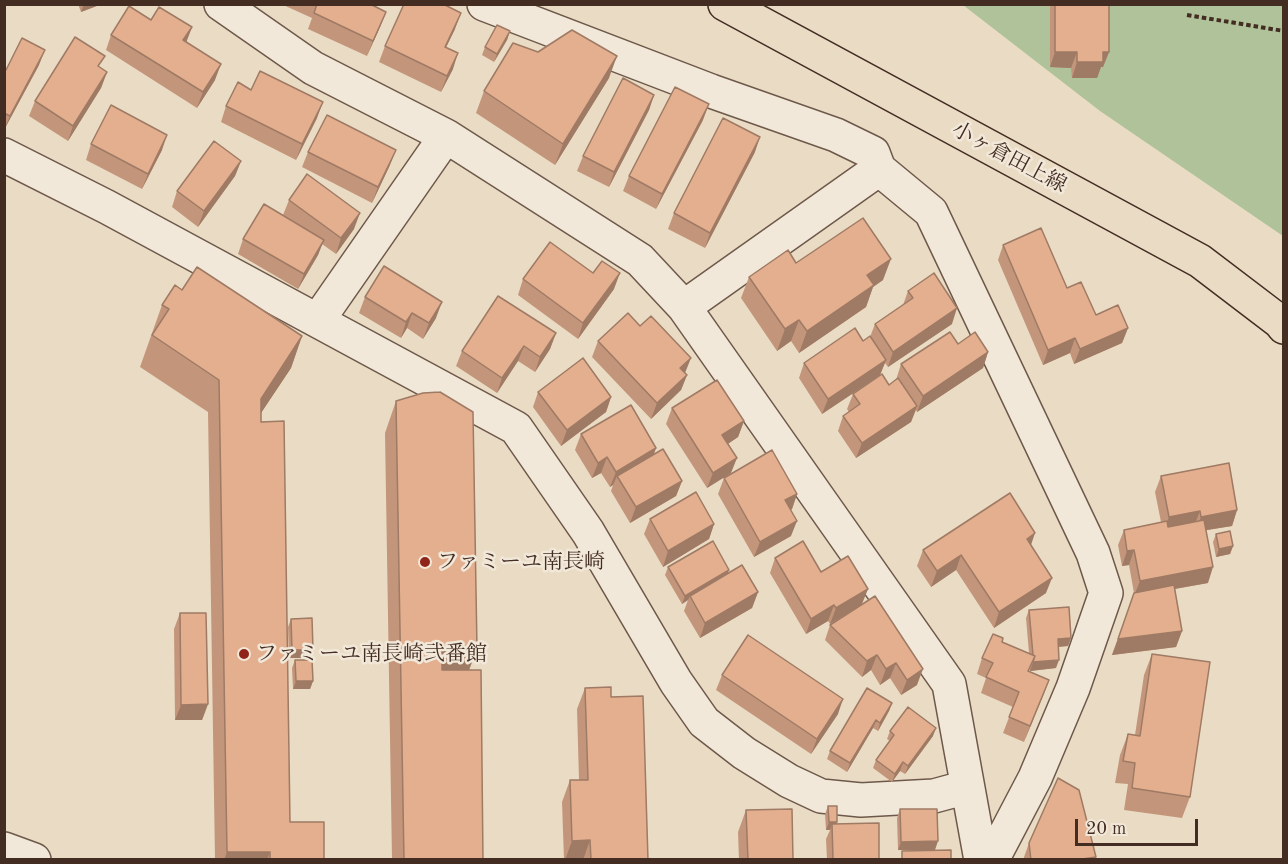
<!DOCTYPE html>
<html>
<head>
<meta charset="utf-8">
<style>
  body { margin:0 }
  #map { position:relative; width:1288px; height:864px; overflow:hidden; background:#eadcc4; font-family:"Old Standard TT",serif }
  canvas { display:block }
  .frame { position:absolute; inset:0; border:6px solid #432c22; pointer-events:none }
  .scale { position:absolute; left:1075px; top:819px; width:123px; height:27px; box-sizing:border-box; border:3px solid #432c22; border-top:0; padding-left:8px; font-size:18px; line-height:21px; white-space:nowrap; color:#432c22; -webkit-text-stroke:4px #f1e8d9; paint-order:stroke }
</style>
</head>
<body>
<div id="map">
<canvas width="1288" height="864"></canvas>
<div class="frame"></div>
<div class="scale">20 m</div>
</div>
<script>
const ctx = document.querySelector('canvas').getContext('2d');
ctx.lineJoin = 'round';
function fill(path, color) { ctx.fillStyle = color; ctx.fill(path, 'evenodd'); }
const toPath = rows => new Path2D(rows.map(r => 'M' + r).join(''));
function stroke(path, color, width, dash) { ctx.strokeStyle = color; ctx.lineWidth = width; ctx.lineCap = dash ? 'butt' : 'round'; ctx.setLineDash(dash || []); ctx.stroke(path); }
function label(font, color, halo, rows, align = 'center') {
  ctx.font = font + ' "Old Standard TT","Noto Serif JP",serif'; ctx.lineWidth = 5; ctx.setLineDash([]); ctx.textBaseline = 'middle'; ctx.strokeStyle = halo; ctx.fillStyle = color; for (const [text, x, y, turn = 0] of rows) {
    ctx.save(); ctx.translate(x, y); ctx.rotate((+turn || 0) * Math.PI / 180); ctx.textAlign = isNaN(turn) ? turn : align; if (halo) ctx.strokeText(text, 0, 0); ctx.fillText(text, 0, 0); ctx.restore();
  }
}
fill(toPath([
  [963,5,1283,5,1283,236,1100,111]
]), '#b0c299');
const minor = toPath([
  [221,4,313,68,446,136,640,260,684,307,949,684,981,860],
  [484,4,711,91,836,135,873,153,879,169,931,212,1093,553,1106,593,1073,688,1035,778,992,860],
  [4,155,107,207,516,428,588,532,676,682,704,722,744,753,789,781,821,796,861,800,934,796,967,787],
  [684,307,879,169],
  [318,320,446,136],
  [4,849,34,860]
]);
const major = toPath([
  [725,4,1200,261,1280,322,1284,327]
]);
stroke(minor, '#6d584a', 36);
stroke(major, '#432c22', 36);
stroke(toPath([
  [1187,15,1284,31]
]), '#432c22', 4, [4.5, 3]);
stroke(minor, '#f1e8d9', 33);
stroke(major, '#eadcc4', 33);
fill(toPath([
  [78,4,102,4,81,12],
  [281,4,370,4,386,12,380,27,367,56,308,29,312,18],
  [1050,4,1109,4,1109,52,1103,67,1101,67,1097,78,1072,78,1071,68,1050,67],
  [151,20,192,27,186,42,215,80,197,108,106,50,111,35],
  [455,29,446,47,453,69,441,92,379,62,385,46],
  [510,31,507,40,494,62,482,55,485,47],
  [39,65,4,130,4,69,6,70],
  [101,68,107,72,101,88,68,141,29,116,35,101],
  [609,78,555,165,476,113,484,91],
  [251,90,317,118,296,160,221,122,226,106],
  [654,95,649,110,609,187,577,171,583,156],
  [703,120,656,209,623,191,629,176],
  [91,144,162,150,142,189,86,160],
  [308,152,390,165,372,203,302,167],
  [755,152,705,248,668,229,674,213],
  [241,161,235,176,198,227,172,207,177,191],
  [289,200,354,229,336,254,322,244,318,255,298,289,238,254,243,239,283,215],
  [1003,245,1067,288,1096,315,1128,328,1122,343,1074,364,1070,353,1043,365,998,260],
  [796,263,883,280,873,287,866,307,799,353,791,341,777,351,741,298,749,277],
  [523,279,614,289,578,339,518,295],
  [182,290,302,336,291,368,261,413,261,422,290,822,324,860,215,860,208,412,140,367,162,305],
  [908,291,952,324,888,367,885,363,880,375,889,385,896,380,901,364,958,344,988,352,983,368,917,412,916,410,911,422,856,458,838,431,843,416,849,412,847,409,853,394,878,377,822,414,799,378,804,363,863,341,870,337,875,324,903,305],
  [365,297,436,318,423,339,407,328,401,338,359,313],
  [556,333,550,349,535,372,518,361,497,393,456,366,462,351],
  [598,341,685,373,687,375,681,390,651,419,592,357],
  [538,392,611,397,606,412,561,446,533,407],
  [396,401,469,670,483,860,392,860,385,433],
  [672,408,744,421,738,437,728,444,731,473,707,488,666,424],
  [581,434,656,448,654,454,682,481,676,496,630,523,611,491,613,485,610,487,601,473,592,478,575,450],
  [1161,476,1237,510,1232,526,1206,530,1208,583,1175,589,1182,631,1176,647,1112,655,1134,593,1129,565,1122,566,1118,545,1124,530,1161,522,1155,492],
  [724,478,797,494,792,509,791,510,791,536,754,557,718,494],
  [650,519,714,524,709,539,663,567,644,534],
  [1216,534,1233,546,1230,554,1216,557,1213,542],
  [1031,545,1046,593,994,628,956,570,931,587,917,566,923,550],
  [775,558,821,572,862,604,917,685,901,695,890,678,880,685,871,670,862,677,825,640,830,625,857,608,830,624,828,621,806,634,770,573],
  [668,567,728,574,758,592,752,608,700,638,684,611,688,600,682,604,665,575],
  [1029,610,1071,638,1068,646,1058,647,1056,668,1030,671,1030,668,1029,672,1049,680,1024,742,1003,733,1013,707,981,693,986,678,977,674,982,658,1002,642,1029,653,1026,618],
  [180,613,208,704,202,720,175,720,174,629],
  [291,619,313,650,310,658,289,658,288,627],
  [1152,654,1190,797,1182,818,1124,810,1128,784,1115,783,1120,755,1128,734,1135,735,1144,675],
  [295,660,313,681,310,689,293,689,292,668],
  [722,675,838,714,811,754,716,690],
  [585,688,611,697,648,860,564,860,562,802,570,780,579,780,577,709],
  [892,703,889,711,878,731,873,728,847,772,827,759,830,751],
  [890,731,933,736,905,774,900,771,892,782,873,768,876,760,890,741,887,739],
  [828,806,837,822,836,824,879,860,827,860,826,839,830,830,826,830,825,814],
  [900,809,935,850,898,850,897,818],
  [746,810,793,860,739,860,738,832],
  [1029,843,1096,857,1095,860,1023,860]
]), '#c3967b');
fill(toPath([
  [84,4,102,4,81,12],
  [386,12,380,27,367,56,373,41],
  [461,13,455,29,439,62,445,47],
  [192,27,186,43,183,40],
  [510,31,507,40,494,62,497,54],
  [45,50,39,65,4,130,10,116],
  [1055,52,1077,52,1071,68,1050,67],
  [1103,52,1109,52,1103,67,1101,67,1097,78,1072,78,1077,62],
  [458,53,453,69,441,92,447,76],
  [617,56,609,78,555,165,563,144],
  [221,64,215,80,197,108,203,92],
  [107,72,101,88,68,141,73,126],
  [654,95,649,110,609,187,614,172],
  [323,102,317,118,296,160,302,144],
  [709,104,703,120,656,209,662,194],
  [167,135,162,150,142,189,148,174],
  [760,137,755,152,705,248,710,233],
  [396,150,390,165,372,203,378,187],
  [241,161,235,176,198,227,204,211],
  [360,213,354,229,336,254,341,238],
  [324,240,318,255,298,289,304,274],
  [891,259,883,280,873,287,866,307,799,353,807,331,867,275],
  [620,273,614,289,578,339,583,323],
  [442,302,436,318,423,339,429,323],
  [957,308,952,324,888,367,893,352],
  [412,313,407,328,401,338,406,322],
  [799,320,791,341,777,351,785,329],
  [1128,328,1122,343,1074,364,1080,349],
  [556,333,550,349,535,372,540,357],
  [302,336,291,368,249,431,261,399],
  [1075,338,1070,353,1043,365,1048,350],
  [524,346,518,361,497,393,502,378],
  [988,352,983,368,917,412,923,396],
  [691,358,685,373,680,368],
  [886,360,880,375,822,414,828,399],
  [687,375,681,390,651,419,657,403],
  [611,397,606,412,561,446,567,430],
  [917,406,911,422,856,458,862,443],
  [744,421,738,437,717,451,722,435],
  [656,448,650,464,617,476,613,485,610,487,616,472],
  [607,457,601,473,592,478,598,463],
  [737,458,731,473,707,488,713,473],
  [682,481,676,496,630,523,636,507],
  [797,494,792,509,780,516,785,500],
  [1237,510,1232,526,1195,532,1201,517],
  [1200,511,1194,526,1163,532,1169,517],
  [797,521,791,536,754,557,760,542],
  [714,524,709,539,663,567,668,551],
  [1035,533,1030,548,1027,539],
  [1233,546,1230,554,1216,557,1219,549],
  [1134,550,1129,565,1122,566,1127,551],
  [961,555,956,570,931,587,937,571],
  [1213,567,1208,583,1134,596,1140,581],
  [729,570,726,578,690,596,688,600,682,604,685,596],
  [1052,578,1046,593,994,628,999,612],
  [868,589,862,604,830,624,836,608],
  [758,592,752,608,700,638,705,623],
  [834,605,828,621,806,634,811,619],
  [1182,631,1176,647,1112,655,1118,639],
  [1071,638,1068,646,1055,647,1058,639],
  [477,649,465,681,430,682,442,650],
  [292,650,313,650,310,658,289,658],
  [877,655,871,670,862,677,867,661],
  [1059,660,1056,668,1030,671,1033,662],
  [896,663,890,678,880,685,886,669],
  [923,669,917,685,901,695,907,680],
  [1049,680,1043,696,1024,742,1030,726],
  [296,681,313,681,310,689,293,689],
  [843,699,838,714,811,754,817,739],
  [892,703,889,711,878,731,880,723],
  [208,704,202,720,175,720,181,705],
  [876,720,873,728,847,772,850,763],
  [936,728,933,736,905,774,908,766],
  [903,762,900,771,892,782,895,774],
  [829,822,837,822,834,830,832,824,830,830,826,830],
  [590,840,583,860,565,860,572,841],
  [938,841,935,850,898,850,901,842],
  [227,852,270,852,267,860,224,860],
  [1096,857,1095,860,1076,860]
]), '#9f7a64');
const building = toPath([
  [317,4,370,4,386,12,373,41,314,13,317,4],
  [404,4,443,4,461,13,445,47,458,53,447,76,385,46,404,4],
  [1055,4,1109,4,1109,52,1103,52,1103,62,1077,62,1077,52,1055,52,1055,4],
  [129,6,151,20,159,7,192,27,183,40,221,64,203,92,111,35,129,6],
  [497,25,510,31,497,54,485,47,497,25],
  [572,30,617,56,563,144,484,91,513,43,538,52,572,30],
  [75,37,105,56,98,66,107,72,73,126,35,101,75,37],
  [22,38,45,50,10,116,4,113,4,69,6,70,22,38],
  [260,71,323,102,302,144,226,106,238,82,251,90,260,71],
  [623,78,654,95,614,172,583,156,623,78],
  [675,87,709,104,662,194,629,176,675,87],
  [111,105,167,135,148,174,91,144,111,105],
  [327,115,396,150,378,187,308,152,327,115],
  [723,118,760,137,710,233,674,213,723,118],
  [214,141,241,161,204,211,177,191,214,141],
  [307,174,360,213,341,238,289,200,307,174],
  [264,204,324,240,304,274,243,239,264,204],
  [863,218,891,259,867,275,874,285,807,331,799,320,785,329,749,277,788,250,796,263,863,218],
  [1041,228,1067,288,1081,282,1096,315,1118,305,1128,328,1080,349,1075,338,1048,350,1003,245,1041,228],
  [550,242,593,273,602,261,620,273,583,323,523,279,550,242],
  [384,266,442,302,429,323,412,313,406,322,365,297,384,266],
  [197,267,302,336,261,399,261,422,284,421,290,822,324,822,324,860,270,860,270,852,227,852,219,380,152,335,169,309,162,305,175,285,182,290,197,267],
  [934,273,957,308,893,352,875,324,913,298,908,291,934,273],
  [498,296,556,333,540,357,524,346,502,378,462,351,498,296],
  [628,313,640,326,651,316,691,358,680,368,687,375,657,403,598,341,628,313],
  [855,328,863,341,870,336,886,360,828,399,804,363,855,328],
  [950,332,958,344,975,332,988,352,923,396,901,364,950,332],
  [583,358,611,397,567,430,538,392,583,358],
  [882,374,889,385,898,378,917,406,862,443,843,416,860,404,853,394,882,374],
  [717,380,744,421,722,435,737,458,713,473,672,408,717,380],
  [440,392,473,412,477,649,442,650,442,670,481,670,483,860,404,860,396,401,423,393,440,392],
  [631,405,656,448,616,472,607,457,598,463,581,434,631,405],
  [663,449,682,481,636,507,617,476,663,449],
  [772,450,797,494,785,500,797,521,760,542,724,478,772,450],
  [1229,463,1237,510,1201,517,1200,511,1169,517,1161,476,1229,463],
  [696,492,714,524,668,551,650,519,696,492],
  [1010,493,1035,533,1027,539,1052,578,999,612,961,555,937,571,923,550,1010,493],
  [1204,520,1213,567,1140,581,1134,550,1127,551,1124,530,1167,521,1168,527,1204,520],
  [1230,531,1233,546,1219,549,1216,534,1230,531],
  [713,541,729,570,685,596,668,567,713,541],
  [803,541,821,572,848,556,868,589,836,608,834,605,811,619,775,558,803,541],
  [742,565,758,592,705,623,690,596,742,565],
  [1174,585,1182,631,1118,639,1134,593,1174,585],
  [875,596,923,669,907,680,896,663,886,669,877,655,867,661,830,625,875,596],
  [1069,607,1071,638,1058,639,1059,660,1033,662,1035,656,1033,655,1029,610,1069,607],
  [180,613,206,613,208,704,181,705,180,613],
  [312,618,313,650,292,650,291,619,312,618],
  [993,634,1003,638,1002,642,1035,656,1028,671,1049,680,1030,726,1009,717,1019,692,986,677,993,663,982,658,993,634],
  [748,635,843,699,817,739,722,675,748,635],
  [1152,654,1210,662,1190,797,1132,788,1135,763,1123,761,1128,734,1140,736,1152,654],
  [295,660,312,660,313,681,296,681,295,660],
  [611,687,611,697,643,696,648,860,591,860,590,840,572,841,570,780,588,780,585,688,611,687],
  [867,688,892,703,880,723,876,720,850,763,830,751,867,688],
  [908,707,936,728,908,766,903,762,895,774,876,760,894,735,890,731,908,707],
  [1058,778,1079,790,1096,857,1076,860,1031,860,1029,843,1058,778],
  [828,806,837,806,837,822,829,822,828,806],
  [792,809,793,860,748,860,746,810,792,809],
  [900,809,937,809,938,841,901,842,900,809],
  [879,823,879,860,833,860,832,824,879,823],
  [951,850,951,860,902,860,902,851,951,850]
]);
fill(building, '#e3af8f');
stroke(building, '#9f7a64', 1.5);
for (const [x, y, r, color] of [
  [425,562,6,"#8f2418"],
  [244,654,6,"#8f2418"]
]) { const dot = new Path2D(); dot.arc(x, y, r, 0, 2 * Math.PI); ctx.fillStyle = color; ctx.fill(dot); stroke(dot, '#f1e8d9', 2); }
label('21px', '#432c22', '#f1e8d9', [
  ["小ヶ倉田上線",1009,158,28]
]);
label('21px', '#432c22', '#f1e8d9', [
  ["ファミーユ南長崎",437,562],
  ["ファミーユ南長崎弐番館",256,654]
], 'left');
</script>
</body>
</html>
